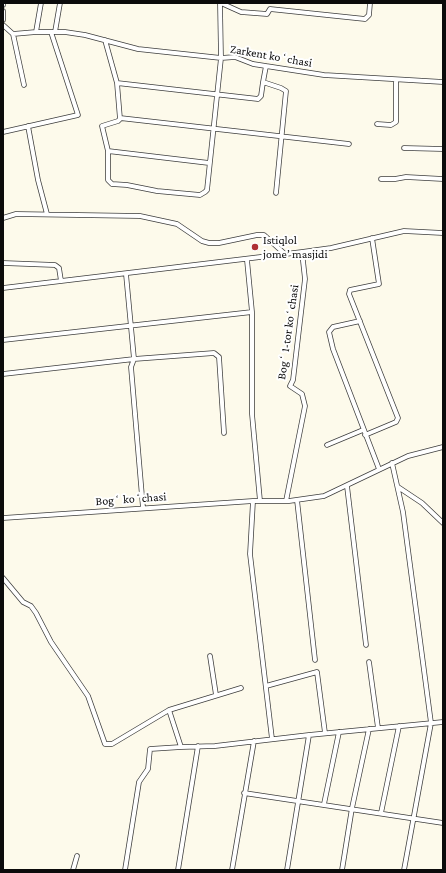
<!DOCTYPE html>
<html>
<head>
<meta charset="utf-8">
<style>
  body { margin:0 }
  #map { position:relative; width:446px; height:873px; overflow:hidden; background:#fdfaeb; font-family:"Crimson Pro",serif }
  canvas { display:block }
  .frame { position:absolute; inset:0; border:4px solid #0b0b0b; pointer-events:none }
</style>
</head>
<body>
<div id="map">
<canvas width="446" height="873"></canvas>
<div class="frame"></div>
</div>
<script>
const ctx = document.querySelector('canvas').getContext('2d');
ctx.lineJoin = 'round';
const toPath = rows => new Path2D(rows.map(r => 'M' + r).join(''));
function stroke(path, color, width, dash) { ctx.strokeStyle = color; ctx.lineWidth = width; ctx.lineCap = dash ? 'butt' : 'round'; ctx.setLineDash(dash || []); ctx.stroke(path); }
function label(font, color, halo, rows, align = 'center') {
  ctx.font = font + ' "Crimson Pro",serif'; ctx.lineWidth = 4; ctx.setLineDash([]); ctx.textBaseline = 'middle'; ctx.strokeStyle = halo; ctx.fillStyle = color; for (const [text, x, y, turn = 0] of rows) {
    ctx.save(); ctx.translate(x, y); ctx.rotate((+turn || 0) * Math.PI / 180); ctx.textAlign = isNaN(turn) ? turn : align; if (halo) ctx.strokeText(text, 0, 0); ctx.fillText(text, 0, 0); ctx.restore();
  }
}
const minor = toPath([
  [221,3,241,12,267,14,270,9,365,19,369,15,370,3],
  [3,5,3,3],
  [3,11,3,20],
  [3,25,13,34,36,32,65,32,85,35,138,49,221,58,235,57,253,64,324,75,443,82],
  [36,32,41,3],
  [55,32,60,3],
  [13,34,24,85],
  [105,40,117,83,258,99,261,96,263,82],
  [266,66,263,82,281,88,286,91,276,193],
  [120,118,349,144],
  [377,124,391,125,396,122,396,80],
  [28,126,38,180,47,214],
  [3,132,78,115,51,32],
  [404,148,443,149],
  [108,151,102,126,118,121,120,119,117,83],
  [209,163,108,151,108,180,112,184,127,185,157,191,200,195,205,192,207,190,221,58,220,3],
  [381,179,395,179,406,177,443,179],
  [3,218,16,214,140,216,177,224,202,241,209,243,219,243,257,235,264,235,286,255],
  [247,260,252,312,252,414,260,501],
  [3,263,55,265,59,268,61,281],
  [126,274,134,359,131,367,143,508],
  [3,288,302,252,331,248,404,231,443,233],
  [360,321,333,327,329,332,333,349,379,469],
  [3,340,252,312],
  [3,374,134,359,214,353,219,357,224,433],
  [365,435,396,422,398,418,349,294,350,290,379,284,372,238],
  [327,445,363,430],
  [392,463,403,512,431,723,404,870],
  [347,486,366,645],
  [398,487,422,503,443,523],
  [297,500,315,660],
  [253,501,250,554,272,739],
  [286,501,305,406,302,394,290,386,293,380,305,279,302,252],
  [3,518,253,501,289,501,324,496,408,456,443,447],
  [3,578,23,602,31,606,36,613,51,642,88,696,105,744,112,744,169,710,181,747,215,746,309,735,443,722],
  [210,656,216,695],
  [369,662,378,728],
  [266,686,317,672,325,733],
  [169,710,241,688],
  [244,793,443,823],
  [324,804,339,732],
  [381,813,399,726],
  [73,870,77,856],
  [125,870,139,782,148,769,150,749,181,747],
  [178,870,198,746],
  [232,870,254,741],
  [287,870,309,735],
  [342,870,352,808,369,729]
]);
stroke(minor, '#3e3e3e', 5.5);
stroke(minor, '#fff', 4);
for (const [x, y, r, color] of [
  [255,247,4,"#af2f34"]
]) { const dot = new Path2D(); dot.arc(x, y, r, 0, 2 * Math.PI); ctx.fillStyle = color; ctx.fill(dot); stroke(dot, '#fff', 1.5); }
label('12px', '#0b0b0b', '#fff', [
  ["Zarkent koʻchasi",271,56,10],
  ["Bogʻ 1-tor koʻchasi",288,332,-82],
  ["Bogʻ koʻchasi",131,499,-4]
]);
label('12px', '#0b0b0b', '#fff', [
  ["Istiqlol",263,240],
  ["jome’ masjidi",263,254]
], 'left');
</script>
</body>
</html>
